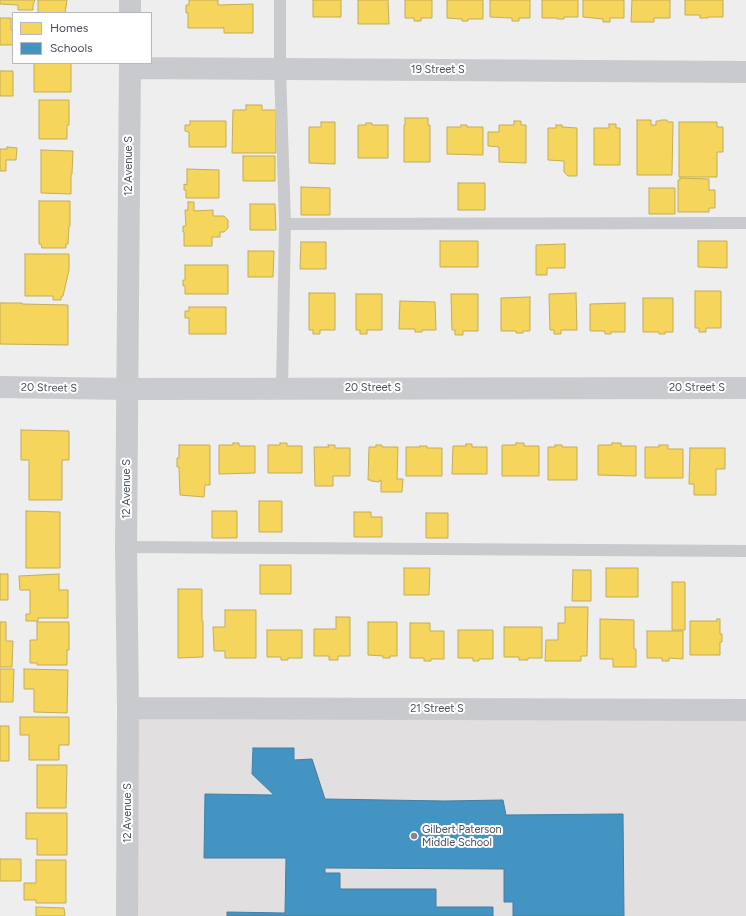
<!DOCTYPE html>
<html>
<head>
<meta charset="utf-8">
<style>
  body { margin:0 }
  #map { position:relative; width:746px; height:916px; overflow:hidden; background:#efeeee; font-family:Figtree,sans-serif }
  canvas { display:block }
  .legend { position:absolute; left:12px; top:12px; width:140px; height:52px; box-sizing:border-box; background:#fff; border:1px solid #b5b9bd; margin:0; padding:5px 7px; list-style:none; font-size:12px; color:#47505a }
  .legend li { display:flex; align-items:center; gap:8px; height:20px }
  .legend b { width:20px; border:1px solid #b5b9bd }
</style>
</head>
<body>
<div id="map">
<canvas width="746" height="916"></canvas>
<ul class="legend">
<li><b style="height:11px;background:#f6d55c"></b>Homes</li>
<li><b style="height:11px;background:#4393c3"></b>Schools</li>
</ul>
</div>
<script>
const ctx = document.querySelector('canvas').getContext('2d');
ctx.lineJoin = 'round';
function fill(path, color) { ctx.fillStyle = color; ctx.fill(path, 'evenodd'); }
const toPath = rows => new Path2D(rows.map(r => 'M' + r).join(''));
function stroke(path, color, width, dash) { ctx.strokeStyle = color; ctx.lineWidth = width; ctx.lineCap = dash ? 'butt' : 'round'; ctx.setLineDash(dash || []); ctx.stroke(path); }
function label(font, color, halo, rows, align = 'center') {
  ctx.font = font + ' Figtree,sans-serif'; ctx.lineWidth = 4; ctx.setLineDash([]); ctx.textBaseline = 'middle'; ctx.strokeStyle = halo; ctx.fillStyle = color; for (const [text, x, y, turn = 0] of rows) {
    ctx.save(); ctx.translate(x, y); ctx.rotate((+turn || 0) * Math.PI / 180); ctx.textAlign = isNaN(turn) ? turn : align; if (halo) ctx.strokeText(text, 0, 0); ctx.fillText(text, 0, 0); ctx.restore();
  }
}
fill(toPath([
  [128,708,746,710,746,916,127,916]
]), '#e1dfe0');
const homes = toPath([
  [0,0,35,0,33,5,33,10,18,10,18,5,0,4,0,0],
  [38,0,67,0,65,13,38,13,38,0],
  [189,0,218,0,218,5,253,4,253,33,224,33,224,28,188,28,188,13,186,13,186,5,189,5,189,0],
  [313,0,341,0,341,17,313,17,313,0],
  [358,0,388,0,389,24,358,24,358,0],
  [405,0,432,0,432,18,421,18,421,21,414,21,414,18,405,18,405,0],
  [447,0,483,0,483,19,468,19,468,21,462,21,462,19,447,18,447,0],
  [490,0,530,0,530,18,519,18,519,21,512,21,512,18,490,17,490,0],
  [542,0,578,0,578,17,564,17,564,19,557,19,557,18,542,18,542,0],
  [583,0,624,0,624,18,610,18,610,22,603,22,603,19,583,17,583,0],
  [632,0,670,0,670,18,654,18,654,22,631,22,632,0],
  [685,0,723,0,723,17,708,17,708,18,700,18,700,15,685,15,685,0],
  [0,18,11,18,11,30,13,30,13,45,0,45,0,18],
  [34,63,71,63,71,92,34,92,34,63],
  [0,71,13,71,13,96,0,96,0,71],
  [39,100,69,100,69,125,67,125,67,139,39,139,39,100],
  [246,105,262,105,262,110,276,110,276,153,232,153,233,110,246,110,246,105],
  [405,118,428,118,428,125,430,125,430,162,404,162,404,125,405,125,405,118],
  [637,120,651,120,651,125,656,125,656,121,659,121,661,120,667,120,668,122,673,122,672,175,637,175,637,120],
  [190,121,226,121,226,147,189,147,189,132,185,131,185,125,190,125,190,121],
  [514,121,521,121,521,125,526,125,526,163,499,162,499,147,488,146,488,132,499,132,499,125,514,125,514,121],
  [321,122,335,122,335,164,309,163,309,127,321,127,321,122],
  [679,122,717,122,717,127,723,127,723,152,717,152,717,177,679,177,679,122],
  [366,123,372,123,372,125,388,125,388,158,358,158,358,125,366,125,366,123],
  [609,124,616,124,616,128,620,128,620,165,594,165,594,128,609,128,609,124],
  [461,125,467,125,467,127,483,127,483,155,447,154,447,127,461,127,461,125],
  [556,125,562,125,562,127,577,128,577,176,568,176,564,172,564,161,548,160,548,128,556,128,556,125],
  [7,147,17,148,16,160,6,160,6,171,0,171,0,149,7,149,7,147],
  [41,150,73,151,72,174,71,174,71,194,41,193,41,150],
  [243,156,275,156,275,181,243,181,243,156],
  [187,169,219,170,219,198,186,198,186,190,184,190,184,184,187,185,187,169],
  [680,178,709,179,709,190,715,190,715,208,709,208,709,212,678,212,678,180,680,180,680,178],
  [458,183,485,183,485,210,458,210,458,183],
  [301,187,330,188,330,215,301,215,301,187],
  [649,188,675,188,675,214,649,214,649,188],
  [39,201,70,201,70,226,69,226,68,244,66,244,66,248,42,248,41,244,39,244,39,201],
  [188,202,194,202,194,211,213,210,213,216,224,216,228,220,228,228,224,232,220,232,220,237,212,237,212,246,184,246,184,232,183,232,183,226,186,226,185,210,188,210,188,202],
  [250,204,275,204,276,230,250,230,250,204],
  [440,241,478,241,478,267,440,267,440,241],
  [698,241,727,241,727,268,698,267,698,241],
  [301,242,326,242,326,269,300,269,301,242],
  [565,244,565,268,547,268,547,275,536,275,536,245,565,244],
  [248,251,274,251,273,277,248,277,248,251],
  [25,254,69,254,69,270,63,296,61,297,61,300,53,300,53,296,25,296,25,254],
  [185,265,228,265,228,294,185,294,185,286,183,286,183,280,185,280,185,265],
  [695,291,721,291,721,328,706,328,706,332,699,332,699,328,695,328,695,291],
  [309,293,335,293,335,330,320,330,320,334,313,334,313,330,309,330,309,293],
  [576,293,577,330,561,330,561,334,554,334,554,330,550,330,549,294,576,293],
  [356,294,382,294,382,330,367,330,367,334,360,334,360,330,356,330,356,294],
  [451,294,478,294,478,331,463,331,463,335,455,335,455,330,452,330,451,294],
  [530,297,530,331,523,331,523,333,516,333,516,331,501,331,501,298,530,297],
  [643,298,673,298,673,332,665,332,665,334,659,334,659,332,643,332,643,298],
  [400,301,435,302,436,330,422,330,422,332,415,332,415,329,399,329,400,301],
  [0,303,22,303,22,304,68,305,68,345,0,344,0,303],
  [625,303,625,332,611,332,611,334,605,334,605,331,590,331,590,304,625,303],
  [189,307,226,307,226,334,189,334,189,318,185,318,185,311,189,311,189,307],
  [21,430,69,431,69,460,62,460,62,500,29,500,29,460,21,460,21,430],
  [233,443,239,443,239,446,255,446,255,473,219,474,219,445,233,445,233,443],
  [280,443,287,443,287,446,302,446,302,473,268,473,268,445,280,445,280,443],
  [516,443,524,443,524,446,539,446,539,476,502,476,502,445,516,445,516,443],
  [612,443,621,443,621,446,636,446,636,476,598,475,598,445,612,445,612,443],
  [466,444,472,444,472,447,487,447,487,474,452,474,453,446,466,446,466,444],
  [179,445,210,445,210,485,205,485,204,497,180,495,179,467,177,467,177,458,179,458,179,445],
  [328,445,335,445,335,448,350,448,350,476,333,476,333,486,315,486,314,447,329,447,328,445],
  [376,445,382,445,382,447,398,447,397,479,403,479,402,492,381,492,381,480,380,480,379,482,371,481,371,480,368,480,369,447,376,447,376,445],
  [555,445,562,445,562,447,577,447,577,480,548,480,548,447,555,447,555,445],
  [659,445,668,445,668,449,683,449,683,478,645,478,645,447,659,447,659,445],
  [420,446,427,446,427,448,442,448,442,476,406,476,406,447,420,447,420,446],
  [690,448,725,448,725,469,716,469,716,495,694,495,694,484,689,484,690,448],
  [259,501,282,501,282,532,259,532,259,501],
  [26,511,60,512,60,568,26,568,26,511],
  [212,511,237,511,237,538,212,538,212,511],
  [354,512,371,512,371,517,382,517,382,537,354,537,354,512],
  [426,513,448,513,448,538,426,538,426,513],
  [260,565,291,565,291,594,260,594,260,565],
  [404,568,430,568,429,595,404,595,404,568],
  [606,568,638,568,638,597,606,597,606,568],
  [573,570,591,570,591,601,572,601,573,570],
  [0,574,8,574,8,600,0,600,0,574],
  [59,574,59,590,68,590,68,618,38,618,38,621,26,621,26,614,30,614,30,590,20,590,19,576,59,574],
  [672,582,685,582,685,630,672,630,672,582],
  [178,589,202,589,202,621,203,621,203,657,178,658,178,589],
  [565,607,588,607,587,656,581,656,581,661,545,661,546,640,558,640,558,623,565,623,565,607],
  [225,610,256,610,256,658,225,658,225,651,214,651,213,627,225,627,225,610],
  [336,617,350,617,350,656,338,656,338,660,329,660,329,656,314,656,314,629,336,629,336,617],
  [600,619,634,620,634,649,636,649,636,667,613,667,613,659,600,659,600,619],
  [717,619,720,619,720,634,722,634,722,642,720,642,720,655,690,655,690,621,717,621,717,619],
  [0,622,6,622,6,641,13,641,12,667,0,667,0,622],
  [37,622,69,622,69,650,67,650,67,665,37,665,37,663,30,663,30,640,37,640,37,622],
  [368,622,397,622,397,656,390,656,390,658,383,658,383,656,368,655,368,622],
  [410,623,430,623,430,631,444,631,444,659,431,659,431,661,424,661,424,658,410,658,410,623],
  [504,627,542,627,542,658,528,658,528,660,519,660,519,657,504,657,504,627],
  [267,630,302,630,302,658,288,658,288,660,281,660,281,657,267,657,267,630],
  [458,630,493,630,493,659,479,659,479,661,473,661,473,658,458,658,458,630],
  [647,631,683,631,683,659,669,658,669,661,662,661,662,658,647,658,647,631],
  [0,669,14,669,13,702,0,702,0,669],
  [24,669,68,670,67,713,34,712,34,689,24,689,24,669],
  [20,717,69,717,69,745,59,745,59,760,29,760,29,735,20,735,20,717],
  [0,726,9,726,9,761,0,761,0,726],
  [37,765,67,765,66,808,37,808,37,765],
  [26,813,67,813,67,855,37,855,37,839,26,839,26,813],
  [0,859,21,859,21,881,0,881,0,859],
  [36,860,66,860,66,903,36,903,36,900,24,900,24,883,36,883,36,860],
  [36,907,64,908,65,916,36,916,36,907]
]);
fill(homes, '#f6d55c');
stroke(homes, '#c2ad5b', 1);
const schools = toPath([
  [253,748,294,748,294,760,312,759,325,799,445,801,503,800,506,815,623,814,624,916,513,916,513,902,504,902,504,869,325,868,325,873,340,873,340,889,436,889,436,907,493,907,493,916,227,916,227,912,285,913,286,858,204,858,205,794,274,795,252,774,253,748]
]);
fill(schools, '#4393c3');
stroke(schools, '#447fa4', 1);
stroke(toPath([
  [280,0,280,69,285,224,282,388],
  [285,224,746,223],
  [126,547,746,551]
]), '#c8cacd', 12);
stroke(toPath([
  [130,13,130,0],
  [130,68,746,72],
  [128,708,746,710],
  [127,916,128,708,126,547,130,63]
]), '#c8cacd', 22);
stroke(toPath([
  [0,387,128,389,746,388]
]), '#c9cbce', 22);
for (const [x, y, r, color] of [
  [414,836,4,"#82878e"]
]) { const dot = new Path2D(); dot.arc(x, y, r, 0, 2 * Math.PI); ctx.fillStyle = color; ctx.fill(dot); stroke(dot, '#fff', 1.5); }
label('11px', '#47505a', '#fff', [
  ["19 Street S",438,70],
  ["12 Avenue S",129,166,-90],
  ["20 Street S",49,388,1],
  ["20 Street S",373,388],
  ["20 Street S",697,388],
  ["12 Avenue S",127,489,-90],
  ["21 Street S",437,709],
  ["12 Avenue S",128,813,-90]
]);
label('11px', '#47505a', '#fff', [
  ["Gilbert Paterson",422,830],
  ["Middle School",422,843]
], 'left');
</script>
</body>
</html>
